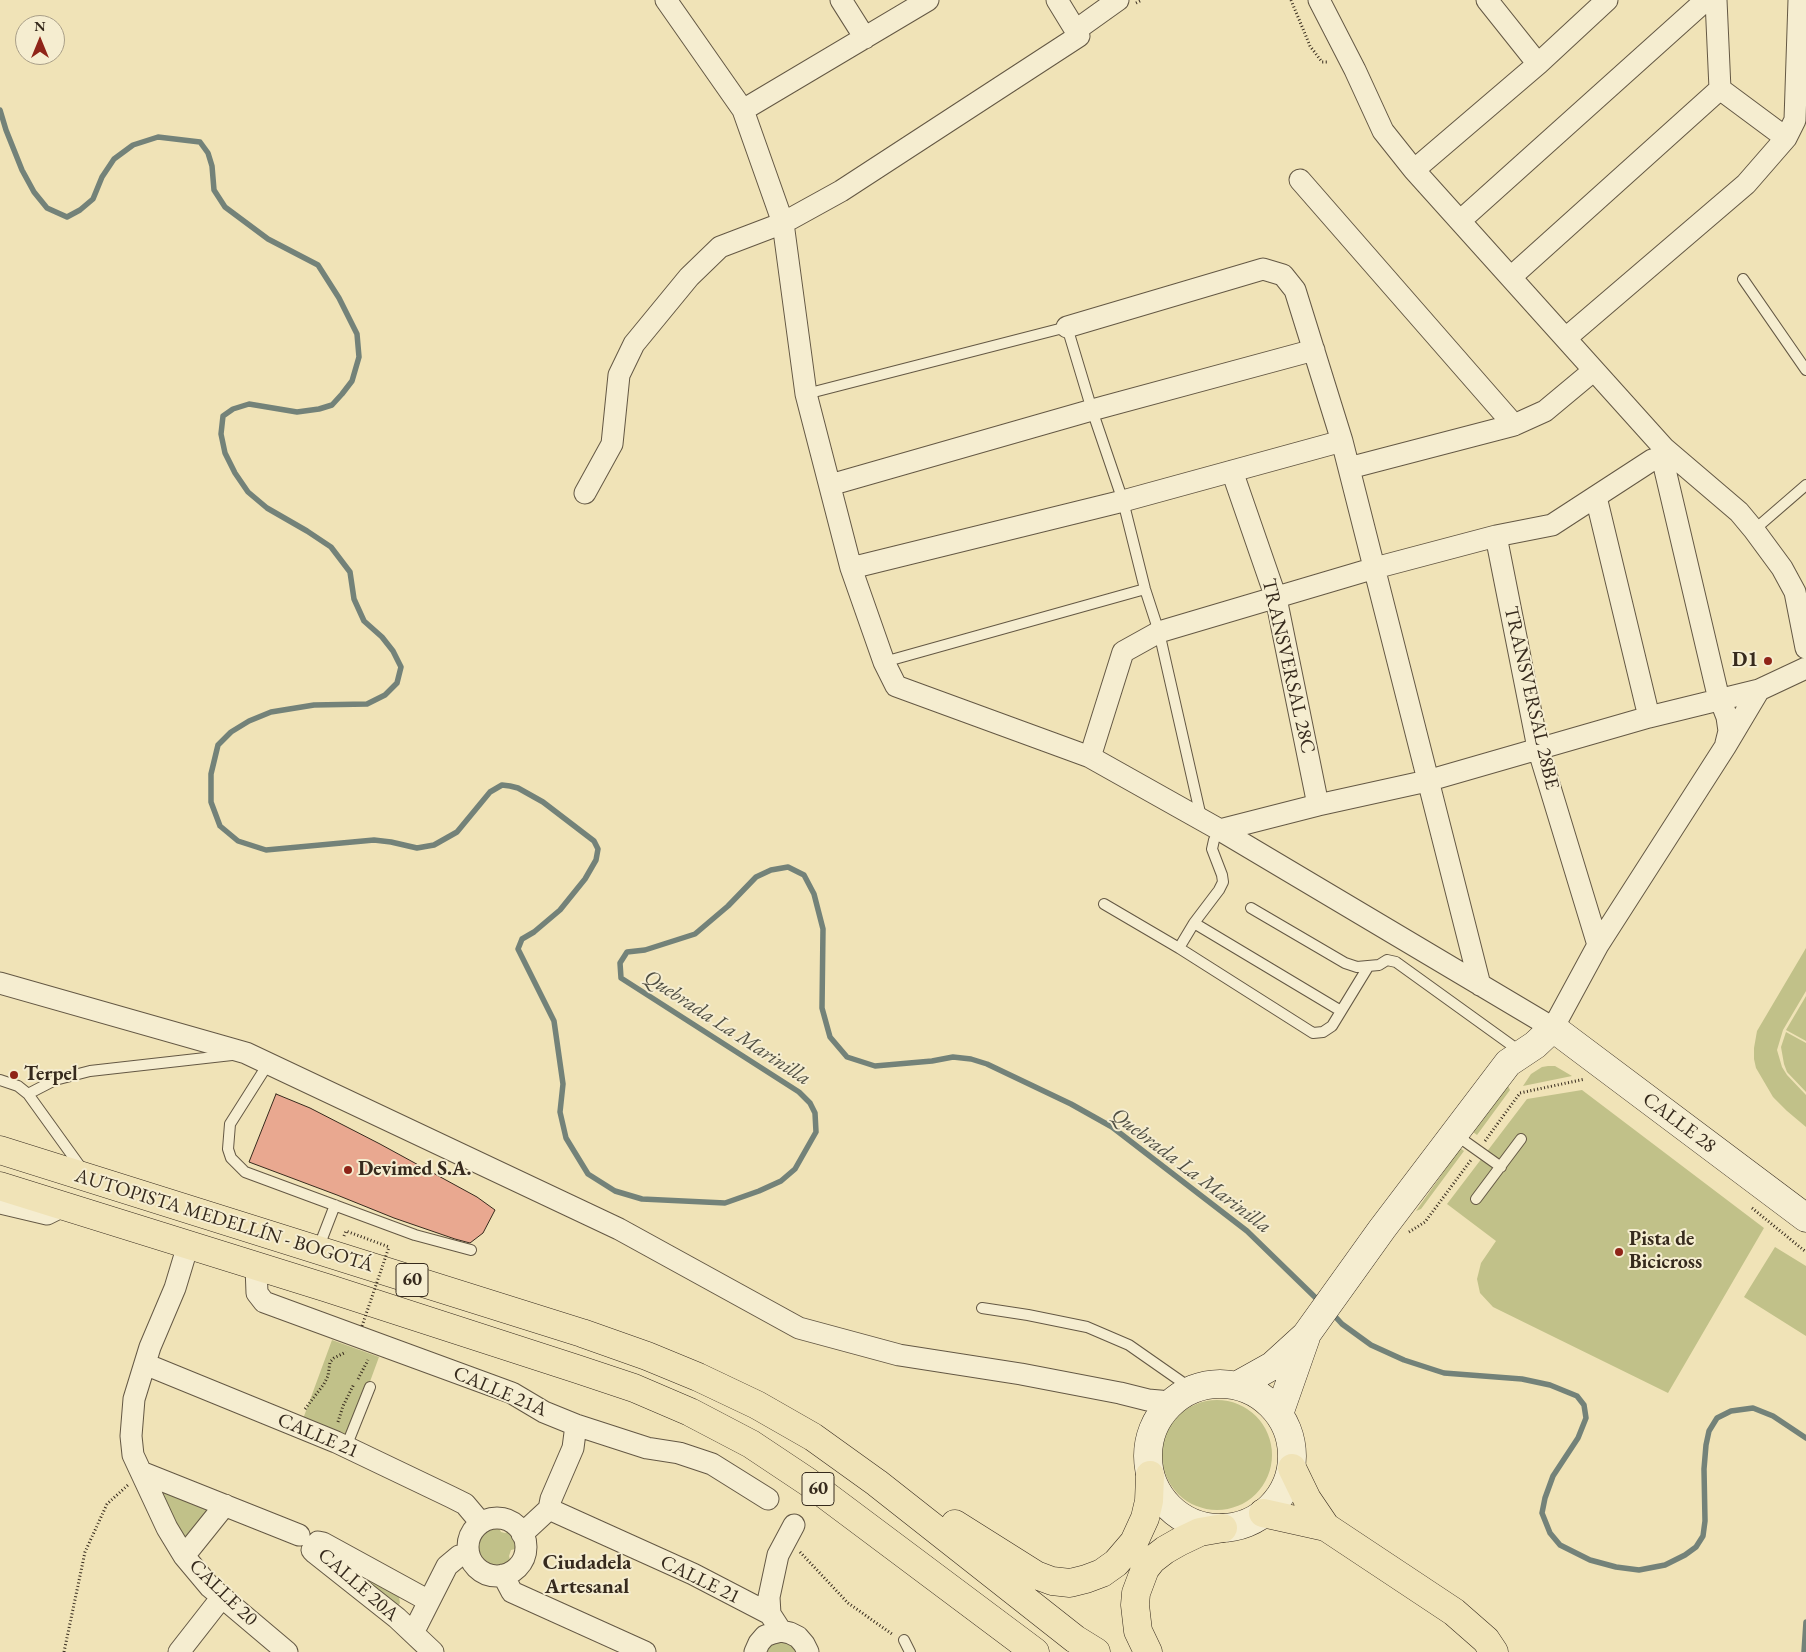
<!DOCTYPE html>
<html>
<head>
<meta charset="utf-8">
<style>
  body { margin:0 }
  #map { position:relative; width:1806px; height:1652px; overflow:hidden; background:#f0e3b7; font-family:"EB Garamond",serif }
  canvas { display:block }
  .north { position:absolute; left:15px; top:15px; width:50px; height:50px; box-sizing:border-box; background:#f5edd0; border:1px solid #a99f88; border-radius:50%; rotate:0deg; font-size:14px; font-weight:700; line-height:20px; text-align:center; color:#362a1d }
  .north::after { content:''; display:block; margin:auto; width:18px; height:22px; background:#8f2418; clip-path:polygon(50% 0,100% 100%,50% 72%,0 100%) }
</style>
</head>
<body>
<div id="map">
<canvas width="1806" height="1652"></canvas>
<div class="north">N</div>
</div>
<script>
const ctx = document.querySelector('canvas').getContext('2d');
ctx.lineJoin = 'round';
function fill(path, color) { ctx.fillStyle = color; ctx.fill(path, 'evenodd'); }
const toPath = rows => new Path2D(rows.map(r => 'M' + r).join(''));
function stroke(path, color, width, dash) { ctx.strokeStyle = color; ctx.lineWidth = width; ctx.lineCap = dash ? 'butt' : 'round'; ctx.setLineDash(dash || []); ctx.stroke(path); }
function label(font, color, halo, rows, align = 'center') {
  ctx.font = font + ' "EB Garamond",serif'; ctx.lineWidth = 4; ctx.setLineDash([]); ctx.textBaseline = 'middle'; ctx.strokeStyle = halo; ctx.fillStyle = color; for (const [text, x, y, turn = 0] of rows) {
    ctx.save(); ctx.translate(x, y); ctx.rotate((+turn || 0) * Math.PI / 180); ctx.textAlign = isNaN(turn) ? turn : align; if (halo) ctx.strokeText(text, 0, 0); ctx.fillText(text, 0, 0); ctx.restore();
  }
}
fill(toPath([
  [1806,948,1806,991,1783,1030,1777,1050,1782,1067,1787,1075,1806,1095,1806,1127,1787,1111,1773,1097,1756,1068,1754,1059,1754,1048,1757,1031],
  [1806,996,1806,1041,1786,1030],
  [1786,1032,1806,1043,1806,1092,1787,1072,1784,1064,1781,1047],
  [1548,1066,1555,1066,1572,1076,1523,1086,1531,1074,1542,1067],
  [1508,1086,1510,1090,1477,1135,1473,1132,1472,1127,1476,1122,1481,1122],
  [1582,1090,1764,1228,1668,1393,1493,1307,1480,1293,1477,1279,1481,1263,1496,1241,1447,1204,1527,1099],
  [1460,1148,1464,1151,1421,1209,1416,1211,1452,1160,1452,1154],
  [1775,1247,1806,1266,1806,1336,1744,1297],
  [332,1340,379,1357,350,1436,303,1419],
  '1162 1455a55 55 0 1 1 110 0a55 55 0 1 1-110 0Z',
  [151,1482,217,1507,186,1544],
  [495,1525,498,1526,501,1532,505,1533,509,1531,515,1539,516,1545,515,1549,511,1550,509,1556,510,1560,508,1562,497,1567,490,1567,487,1561,479,1560,474,1549,475,1539,479,1538,489,1526],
  [328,1550,399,1597,400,1603,398,1606],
  [788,1641,798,1652,765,1652,771,1643]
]), '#c1c189');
stroke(toPath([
  [0,110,6,130,22,170,34,192,47,208,67,217,80,210,93,199,102,177,114,159,133,145,158,137,200,142,208,153,212,166,214,190,225,207,268,239,318,265,339,298,357,334,359,357,352,381,342,394,332,405,319,409,297,412,249,404,233,409,223,416,221,434,225,453,235,473,248,492,267,508,307,531,331,547,350,572,354,599,364,621,382,637,393,651,401,667,397,683,385,695,367,704,314,705,271,712,249,721,231,732,218,745,211,774,211,802,220,826,238,841,266,850,374,840,391,842,417,848,434,845,457,832,490,792,502,785,510,786,518,788,543,802,594,841,598,849,596,860,585,879,560,910,534,932,522,939,518,949,554,1021,563,1084,560,1112,566,1138,588,1174,615,1191,642,1199,725,1203,759,1191,781,1181,795,1169,816,1132,815,1113,810,1103,799,1092,621,978,620,963,627,952,645,950,695,934,728,906,756,877,771,870,788,867,804,875,814,894,823,929,822,1008,830,1037,847,1057,875,1066,932,1061,953,1057,971,1059,987,1064,1071,1104,1112,1127,1247,1231,1320,1302],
  [1331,1312,1342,1324,1371,1345,1404,1360,1444,1373,1522,1379,1550,1385,1577,1396,1584,1405,1586,1418,1578,1438,1553,1476,1545,1498,1542,1513,1550,1533,1560,1545,1590,1560,1616,1567,1639,1570,1665,1565,1685,1555,1696,1547,1703,1536,1705,1521,1704,1469,1706,1445,1709,1431,1717,1418,1731,1411,1753,1408,1773,1416,1806,1438],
  [1804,1652,1806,1622]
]), '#738279', 5.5);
const building = toPath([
  [276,1094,310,1108,380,1144,477,1197,495,1210,483,1233,470,1243,455,1239,394,1218,337,1195,249,1162,276,1094]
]);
fill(building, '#e9a890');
stroke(building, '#362a1d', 1);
const lane = toPath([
  [1743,279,1806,370],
  [806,394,1067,327,1092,410,1123,501,1145,589,1159,632,1201,817],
  [1754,530,1806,485],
  [884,662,1145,589],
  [1104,904,1179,948,1313,1033,1323,1032,1332,1026,1368,967],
  [1251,908,1345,963,1357,967,1379,965,1387,960,1396,962,1521,1052],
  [1194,923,1341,1011],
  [1179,948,1194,923,1219,890,1223,882,1222,875,1212,849,1214,840,1220,830],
  [268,1064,230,1124,228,1149,231,1158,245,1172,415,1235,471,1250],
  [0,1080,18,1086,28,1094,82,1169],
  [28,1094,55,1080,90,1071,232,1055],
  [1456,1135,1501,1167],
  [1476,1199,1521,1139],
  [318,1249,335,1205],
  [982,1308,1028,1315,1087,1327,1129,1345,1192,1389],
  [346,1447,370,1387],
  [904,1640,910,1652]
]);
const street = toPath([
  [666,0,743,110,783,223,841,191,1079,36,1057,0],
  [841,0,865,38],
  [1319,0,1355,70,1383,131,1414,170,1664,448,1739,512,1754,530,1782,568,1795,592,1806,648],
  [1487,0,1538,64],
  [1716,0,1720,89],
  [1076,30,1118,0],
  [1720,89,1786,138],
  [743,110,928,0],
  [1414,170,1538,64,1607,0],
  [1300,180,1514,425],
  [1461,220,1706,0],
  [1511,277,1720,89],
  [1067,327,1263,269,1283,275,1295,290,1342,441,1480,985],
  [1566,338,1746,184,1786,138,1795,120,1799,0],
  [1662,457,1717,691,1727,717,1729,731,1726,743],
  [1349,468,1514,425,1545,411,1593,371],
  [1232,471,1276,598,1318,805],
  [830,485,1092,410,1314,350],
  [585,493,612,444,619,375,634,344,689,277,720,247,783,223,806,394,851,568,884,662,896,686,1090,757,1220,830,1553,1028,1598,945,1725,747,1759,690],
  [1596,497,1649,717],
  [1496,536,1538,748,1598,945],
  [851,568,1123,501,1342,441],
  [1090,757,1123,652,1159,632,1375,568,1496,536,1552,525,1652,460,1662,457,1664,448],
  [1220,830,1318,805,1427,781,1649,717,1759,690,1806,668],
  [0,983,246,1053,619,1229,799,1328,899,1355,1021,1374,1120,1393,1148,1400,1171,1402],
  [0,1203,47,1214,63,1206],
  [188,1245,175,1288,150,1347,134,1399,131,1436,133,1455,167,1528,184,1556,210,1587,287,1652],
  [256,1266,257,1293,264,1302,512,1393,544,1412,576,1425,647,1448,679,1453,712,1464,768,1499],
  [145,1364,336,1442,451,1497,465,1504,481,1523],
  [141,1472,299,1535],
  [549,1509,693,1574,770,1614],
  '468 1547a29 29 0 1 1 58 0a29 29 0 1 1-58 0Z',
  [522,1534,549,1509,551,1499,573,1448,576,1425],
  [184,1556,225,1505],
  [503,1575,512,1592,645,1652],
  [429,1601,323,1543,318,1542,312,1550,315,1553,397,1618,433,1652],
  [781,1631,770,1614,769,1597,778,1555,794,1525],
  [413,1633,447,1566,459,1556,468,1554],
  [179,1652,222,1597],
  [755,1652,759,1643,765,1636,773,1633,781,1631,790,1633,798,1637,804,1644,808,1652]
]);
const secondary = toPath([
  '1148 1456a72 72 0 1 1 144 0a72 72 0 1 1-144 0Z',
  [1238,1385,1272,1366,1306,1335,1382,1229,1508,1063,1535,1045,1553,1028,1806,1218],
  [1279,1414,1306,1337]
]);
const highway = toPath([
  [0,1150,582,1333,647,1356,698,1377,757,1405,813,1437,877,1483,1075,1639,1096,1652],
  [0,1186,327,1288,577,1369,634,1388,690,1412,751,1444,808,1482,1035,1652],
  [1292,1468,1307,1499,1326,1527],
  [1263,1513,1326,1527,1454,1612,1486,1640,1494,1652],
  [955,1524,1036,1575,1052,1581,1070,1583,1086,1579,1102,1573,1116,1563,1134,1542,1145,1518,1149,1501,1150,1475],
  [1148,1652,1138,1631,1135,1605,1136,1593,1145,1569,1152,1560,1165,1550,1179,1542,1200,1532,1223,1528]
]);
stroke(lane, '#645844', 12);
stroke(street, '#645844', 23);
stroke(secondary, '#362a1d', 29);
stroke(highway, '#362a1d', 29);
stroke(toPath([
  [1291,0,1310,46,1322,62,1329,62],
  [1136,3,1142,0],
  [1485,1141,1520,1093,1585,1079],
  [1752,1208,1806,1252],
  [1409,1232,1425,1222,1471,1160],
  [344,1236,346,1231,389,1247],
  [358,1379,368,1360],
  [305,1409,324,1384,328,1376,330,1362,334,1358,346,1352],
  [338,1422,343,1406,354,1384],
  [800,1552,848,1603,892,1634],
  [64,1652,85,1552,107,1504,128,1485]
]), '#362a1d', 3, [1, 2.5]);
stroke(lane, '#f5edd0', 10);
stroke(street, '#f5edd0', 21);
stroke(secondary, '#f5edd0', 28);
stroke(highway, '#f0e3b7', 28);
stroke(toPath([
  [362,1326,389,1247]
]), '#362a1d', 3, [1, 2.5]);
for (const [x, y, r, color] of [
  [1768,661,5,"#8f2418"],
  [14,1075,5,"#8f2418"],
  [348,1170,5,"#8f2418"],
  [1619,1252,5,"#8f2418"]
]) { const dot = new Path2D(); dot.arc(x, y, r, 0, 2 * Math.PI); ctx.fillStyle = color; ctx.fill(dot); stroke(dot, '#f5edd0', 2); }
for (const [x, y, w] of [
  [412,1280,32],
  [818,1489,32]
]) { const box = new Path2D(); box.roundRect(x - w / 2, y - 16.5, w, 33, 4); ctx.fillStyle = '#f5edd0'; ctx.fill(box); stroke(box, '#362a1d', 1); }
label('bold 19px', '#362a1d', null, [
  ["60",412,1280],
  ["60",818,1489]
]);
label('bold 20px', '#362a1d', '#f5edd0', [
  ["D1",1758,661,"right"],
  ["Terpel",24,1075],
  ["Devimed S.A.",358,1170],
  ["Pista de",1629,1240],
  ["Bicicross",1629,1263]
], 'left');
label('20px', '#362a1d', '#f5edd0', [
  ["TRANSVERSAL 28C",1288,666,77],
  ["TRANSVERSAL 28BE",1531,698,77],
  ["CALLE 28",1679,1123,37],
  ["AUTOPISTA MEDELLÍN - BOGOTÁ",224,1221,17],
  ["CALLE 21A",500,1392,23],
  ["CALLE 21",318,1436,23],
  ["CALLE 21",700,1580,26],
  ["CALLE 20A",358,1585,41],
  ["CALLE 20",223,1593,44]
]);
label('italic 21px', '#504f43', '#f5edd0', [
  ["Quebrada La Marinilla",727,1028,33],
  ["Quebrada La Marinilla",1191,1171,37]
]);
label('bold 21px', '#362a1d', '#f5edd0', [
  ["Ciudadela",587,1563],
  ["Artesanal",587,1587]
]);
</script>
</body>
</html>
